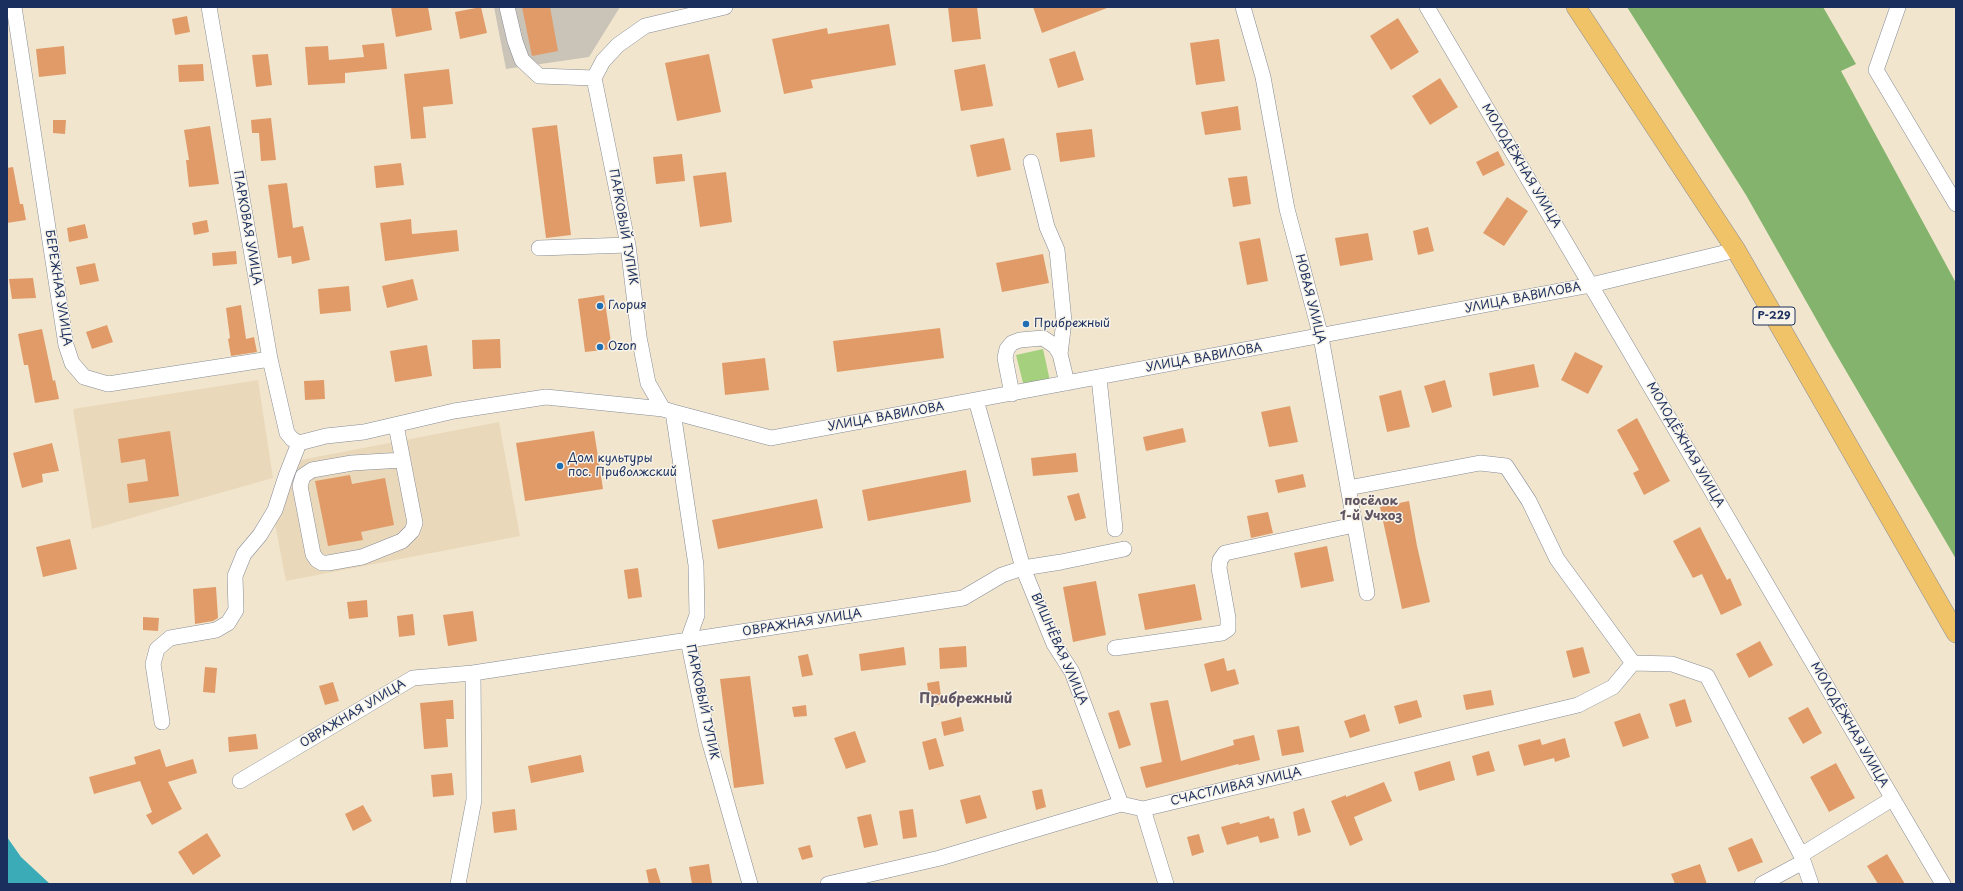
<!DOCTYPE html>
<html>
<head>
<meta charset="utf-8">
<style>
  body { margin:0 }
  #map { position:relative; width:1963px; height:891px; overflow:hidden; background:#f1e6cd; font-family:"Playpen Sans",sans-serif }
  canvas { display:block }
  .frame { position:absolute; inset:0; border:8px solid #1b2f5e; pointer-events:none }
</style>
</head>
<body>
<div id="map">
<canvas width="1963" height="891"></canvas>
<div class="frame"></div>
</div>
<script>
const ctx = document.querySelector('canvas').getContext('2d');
ctx.lineJoin = 'round';
function fill(path, color) { ctx.fillStyle = color; ctx.fill(path, 'evenodd'); }
const toPath = rows => new Path2D(rows.map(r => 'M' + r).join(''));
function stroke(path, color, width, dash) { ctx.strokeStyle = color; ctx.lineWidth = width; ctx.lineCap = dash ? 'butt' : 'round'; ctx.setLineDash(dash || []); ctx.stroke(path); }
function label(font, color, halo, rows, align = 'center') {
  ctx.font = font + ' "Playpen Sans",sans-serif'; ctx.lineWidth = 3; ctx.setLineDash([]); ctx.textBaseline = 'middle'; ctx.strokeStyle = halo; ctx.fillStyle = color; for (const [text, x, y, turn = 0] of rows) {
    ctx.save(); ctx.translate(x, y); ctx.rotate((+turn || 0) * Math.PI / 180); ctx.textAlign = isNaN(turn) ? turn : align; if (halo) ctx.strokeText(text, 0, 0); ctx.fillText(text, 0, 0); ctx.restore();
  }
}
fill(toPath([
  [258,380,273,478,92,529,73,409],
  [499,422,520,536,286,581,274,519,295,461]
]), '#ead8ba');
fill(toPath([
  [494,7,620,7,589,57,506,69]
]), '#cac3b8');
fill(toPath([
  [1043,349,1050,381,1024,387,1016,355]
]), '#a5d17e');
fill(toPath([
  [1627,7,1823,7,1856,64,1841,71,1956,283,1956,559,1832,347,1746,195]
]), '#84b36d');
fill(toPath([
  [7,837,21,857,50,884,7,884]
]), '#3babb7');
fill(toPath([
  [391,7,428,7,432,30,396,37],
  [481,7,487,33,460,39,455,12],
  [522,7,550,7,558,51,532,56],
  [948,7,977,7,981,39,952,42],
  [1033,7,1107,7,1107,8,1042,33],
  [187,16,190,32,175,35,172,19],
  [1398,18,1419,52,1391,70,1370,36],
  [889,24,896,65,811,80,813,88,784,94,772,39,827,28,828,34],
  [1219,39,1225,81,1196,85,1190,43],
  [384,43,387,69,345,73,345,83,308,85,305,47,328,46,329,60,364,57,362,45],
  [64,46,66,74,39,77,36,49],
  [1075,51,1084,80,1058,88,1049,59],
  [268,54,272,85,256,87,252,55],
  [709,54,721,112,677,121,665,63],
  [203,64,204,81,179,82,178,65],
  [985,64,993,106,961,111,954,70],
  [449,69,453,104,423,107,426,138,411,139,404,74],
  [1440,78,1458,107,1430,125,1412,96],
  [1238,106,1241,130,1205,135,1201,112],
  [271,118,276,160,261,161,259,133,252,133,251,120],
  [53,120,66,120,65,134,53,133],
  [557,125,571,235,546,238,532,128],
  [210,126,219,184,189,187,186,160,189,160,184,130],
  [1092,129,1095,157,1060,162,1056,133],
  [1004,138,1011,170,977,177,970,145],
  [1498,151,1505,165,1483,176,1476,162],
  [682,154,685,181,656,184,653,157],
  [401,163,404,185,376,188,374,166],
  [13,167,20,204,23,204,26,220,7,223,7,168],
  [726,172,732,222,700,227,693,176],
  [1247,176,1251,204,1233,207,1228,178],
  [287,183,293,228,303,226,310,260,292,264,291,256,278,258,268,185],
  [1507,197,1528,211,1504,246,1483,233],
  [411,219,412,234,457,230,459,251,385,261,380,223],
  [207,220,209,232,194,235,192,223],
  [85,224,88,238,69,242,67,228],
  [1428,227,1434,251,1418,255,1413,231],
  [1368,233,1373,260,1340,266,1335,238],
  [1260,238,1268,281,1247,285,1239,242],
  [236,251,237,264,213,266,212,253],
  [1043,254,1049,283,1002,292,996,263],
  [95,263,99,281,80,285,76,267],
  [33,278,36,298,12,299,9,279],
  [413,279,418,300,387,308,382,286],
  [349,286,351,311,320,314,318,289],
  [604,295,612,349,585,352,578,299],
  [241,305,246,339,254,337,257,352,231,356,228,339,230,338,226,308],
  [107,325,113,342,92,349,86,332],
  [940,328,944,358,837,372,833,341],
  [42,329,53,381,55,380,59,399,35,403,28,365,24,365,18,334],
  [500,339,501,368,473,369,472,340],
  [427,345,432,376,395,382,390,351],
  [1575,352,1603,366,1588,394,1561,380],
  [765,358,769,390,725,395,722,363],
  [1534,364,1539,387,1493,396,1489,373],
  [324,380,325,399,305,400,304,381],
  [1445,380,1452,407,1432,413,1424,386],
  [1401,390,1410,427,1387,432,1379,396],
  [1290,406,1298,442,1269,447,1261,412],
  [1637,418,1670,481,1644,495,1633,473,1639,470,1617,430],
  [1183,428,1186,442,1146,451,1143,437],
  [170,431,179,496,129,503,127,484,148,481,145,459,121,463,118,439],
  [594,431,603,489,525,501,516,443],
  [52,443,59,471,42,474,43,482,22,488,13,453],
  [1076,453,1078,472,1033,476,1031,458],
  [966,470,971,502,868,521,862,490],
  [1303,474,1306,487,1278,493,1275,480],
  [350,475,352,484,385,478,394,525,361,532,363,540,328,546,315,481],
  [1079,493,1086,518,1075,521,1067,496],
  [817,499,823,528,718,549,712,520],
  [1409,501,1417,546,1430,602,1402,609,1380,507],
  [1268,512,1273,533,1251,538,1247,516],
  [1700,527,1727,580,1730,578,1742,605,1721,615,1702,574,1693,578,1673,541],
  [70,539,77,569,43,577,36,547],
  [1327,546,1334,581,1301,588,1294,553],
  [638,568,642,597,628,599,624,570],
  [1096,581,1106,635,1073,642,1063,587],
  [1195,584,1202,620,1145,630,1138,594],
  [216,587,218,618,213,621,195,624,193,589],
  [367,600,368,617,349,619,347,602],
  [473,611,477,641,448,646,443,615],
  [413,614,415,635,399,637,397,616],
  [143,617,159,618,158,631,143,630],
  [1760,641,1773,665,1749,678,1736,654],
  [966,646,967,667,940,669,939,648],
  [904,647,906,665,861,671,859,654],
  [1583,647,1590,673,1573,678,1566,651],
  [808,654,813,675,802,677,798,656],
  [1224,658,1227,671,1235,669,1239,684,1211,692,1204,664],
  [205,667,217,668,215,693,203,692],
  [750,676,764,784,734,788,720,679],
  [939,681,942,704,930,706,927,683],
  [333,682,339,701,325,705,319,686],
  [1491,690,1494,705,1466,710,1463,695],
  [1685,699,1692,722,1676,727,1669,704],
  [453,700,454,719,446,719,448,747,424,749,420,703],
  [1168,700,1181,761,1234,745,1233,740,1254,735,1260,760,1239,765,1238,764,1146,788,1140,767,1162,762,1150,703],
  [1417,700,1422,717,1399,724,1394,706],
  [806,705,807,716,794,717,792,707],
  [1808,707,1822,733,1803,744,1788,718],
  [1119,710,1131,745,1119,749,1108,713],
  [1640,713,1649,738,1623,747,1614,722],
  [1365,714,1370,731,1350,738,1344,721],
  [961,717,964,731,944,736,941,722],
  [1299,726,1304,752,1282,756,1277,730],
  [855,731,866,762,846,769,834,738],
  [256,734,258,749,229,752,228,737],
  [936,738,944,766,929,770,922,742],
  [1565,738,1570,757,1555,762,1554,758,1524,766,1518,745,1540,739,1542,745],
  [160,749,166,767,193,759,197,773,168,782,182,809,152,825,146,815,152,812,140,781,94,794,89,777,136,764,134,757],
  [1489,751,1495,771,1477,776,1472,756],
  [581,755,584,772,531,783,528,766],
  [1450,761,1455,780,1419,791,1414,772],
  [1836,763,1855,798,1829,812,1810,777],
  [452,773,454,795,433,797,431,775],
  [1384,782,1392,801,1354,817,1363,840,1350,846,1331,801,1346,795,1346,797],
  [1042,789,1046,807,1036,810,1032,791],
  [980,795,987,818,966,824,960,800],
  [363,805,372,821,353,831,345,814],
  [1304,808,1311,832,1298,836,1293,812],
  [515,809,517,830,494,833,492,812],
  [913,809,917,837,903,839,899,811],
  [871,814,878,845,864,848,857,817],
  [1269,816,1270,819,1274,818,1279,838,1260,843,1258,836,1227,845,1221,827,1239,822,1240,824],
  [207,833,221,856,193,875,178,852],
  [1199,834,1204,852,1192,856,1187,837],
  [1752,838,1763,862,1738,872,1728,848],
  [810,845,813,857,802,860,798,848],
  [1887,854,1905,884,1878,884,1867,866],
  [709,864,712,883,692,884,689,867],
  [1700,864,1707,884,1675,884,1671,874],
  [656,868,661,884,649,884,646,870]
]), '#e09b69');
const minor = toPath([
  [14,7,66,345,72,363,84,377,108,384,270,359],
  [209,7,270,359,287,433,292,439,299,443],
  [507,7,515,41,522,60,539,76,594,78,603,61,618,45,645,26,725,7],
  [1243,7,1263,77,1287,209,1321,337,1367,593],
  [1427,7,1943,884],
  [1898,7,1876,70,1956,204],
  [594,78,628,245,639,337,648,383,663,409,673,412,696,565,697,615,688,640,707,733,750,884],
  [1031,162,1047,227,1057,250,1064,321,1060,354],
  [539,248,628,245],
  [1099,378,1115,529],
  [1012,394,1005,358,1007,349,1012,343,1020,340,1043,338,1055,346,1060,354,1067,383],
  [976,400,1023,568,1054,644,1072,672,1121,804],
  [673,412,771,438,1591,285,1736,250],
  [396,425,415,523,412,531,402,541,362,557,328,563,322,563,317,560,313,554,300,486,303,476,312,470,352,463,403,460],
  [299,443,326,436,364,432,454,411,546,397,663,409],
  [1348,488,1480,463,1506,466,1529,501,1557,559,1633,663],
  [1115,648,1222,633,1228,629,1228,618,1219,568,1220,560,1225,553,1354,525],
  [1633,663,1672,664,1707,676,1801,855,1811,884],
  [162,722,153,664,157,649,170,638,216,630,228,623,236,610,235,576,244,554,260,535,275,510,286,476,299,443],
  [240,781,413,678,473,673,963,598,1002,575,1023,568,1061,562,1124,549],
  [1143,809,1166,884],
  [1801,855,1892,799],
  [458,884,474,800,473,673],
  [828,884,940,858,1121,804,1143,809,1578,705,1613,687,1633,663],
  [1762,884,1803,862]
]);
const major = toPath([
  [1576,7,1736,250,1956,633]
]);
stroke(minor, '#868a96', 16);
stroke(major, '#868a96', 20);
stroke(minor, '#fff', 15);
stroke(major, '#f1c369', 19);
for (const [x, y, r, color] of [
  [600,306,4,"#1f6fb2"],
  [1026,324,4,"#1f6fb2"],
  [600,347,4,"#1f6fb2"],
  [560,466,4,"#1f6fb2"]
]) { const dot = new Path2D(); dot.arc(x, y, r, 0, 2 * Math.PI); ctx.fillStyle = color; ctx.fill(dot); stroke(dot, '#f7f3e8', 1.5); }
for (const [x, y, w] of [
  [1774,316,42]
]) { const box = new Path2D(); box.roundRect(x - w / 2, y - 9, w, 18, 3); ctx.fillStyle = '#f7f3e8'; ctx.fill(box); stroke(box, '#1b2f5e', 1); }
label('bold 11px', '#1b2f5e', null, [
  ["Р-229",1774,316]
]);
label('12px', '#1b2f5e', '#f7f3e8', [
  ["МОЛОДЁЖНАЯ УЛИЦА",1521,166,59],
  ["ПАРКОВЫЙ ТУПИК",623,227,80],
  ["ПАРКОВАЯ УЛИЦА",247,228,80],
  ["БЕРЕЖНАЯ УЛИЦА",58,288,81],
  ["УЛИЦА ВАВИЛОВА",1523,298,-11],
  ["НОВАЯ УЛИЦА",1310,299,76],
  ["УЛИЦА ВАВИЛОВА",1204,358,-10],
  ["УЛИЦА ВАВИЛОВА",886,417,-10],
  ["МОЛОДЁЖНАЯ УЛИЦА",1685,445,60],
  ["ОВРАЖНАЯ УЛИЦА",802,623,-9],
  ["ВИШНЁВАЯ УЛИЦА",1059,649,66],
  ["ПАРКОВЫЙ ТУПИК",702,702,78],
  ["ОВРАЖНАЯ УЛИЦА",353,714,-31],
  ["МОЛОДЁЖНАЯ УЛИЦА",1849,725,60],
  ["СЧАСТЛИВАЯ УЛИЦА",1236,787,-13]
]);
label('12px', '#1b2f5e', '#f7f3e8', [
  ["Глория",608,306],
  ["Прибрежный",1034,324],
  ["Ozon",608,347],
  ["Дом культуры",568,459],
  ["пос. Приволжский",568,473]
], 'left');
label('bold 13px', '#605562', '#f7f3e8', [
  ["посёлок",1371,501],
  ["1-й Учхоз",1371,516]
]);
label('bold 14px', '#605562', '#f7f3e8', [
  ["Прибрежный",966,699]
]);
</script>
</body>
</html>
